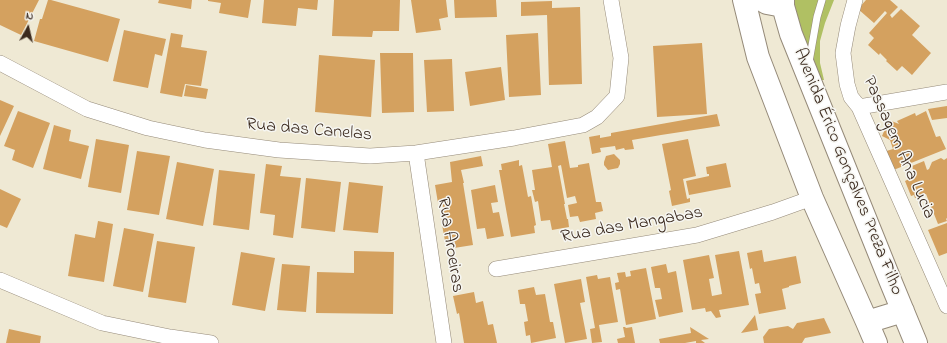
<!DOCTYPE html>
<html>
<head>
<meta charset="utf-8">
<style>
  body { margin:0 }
  #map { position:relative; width:947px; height:343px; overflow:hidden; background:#efe9d4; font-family:"Indie Flower",sans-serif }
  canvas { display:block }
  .north { position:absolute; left:8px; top:8px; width:40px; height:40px; -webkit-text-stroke:3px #f6f6f2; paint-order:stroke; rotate:8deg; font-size:11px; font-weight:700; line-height:16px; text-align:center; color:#3b2a1e }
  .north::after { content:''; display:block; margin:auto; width:14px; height:18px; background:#3b2a1e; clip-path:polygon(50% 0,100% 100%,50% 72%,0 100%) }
</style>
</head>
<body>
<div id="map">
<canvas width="947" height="343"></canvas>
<div class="north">N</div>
</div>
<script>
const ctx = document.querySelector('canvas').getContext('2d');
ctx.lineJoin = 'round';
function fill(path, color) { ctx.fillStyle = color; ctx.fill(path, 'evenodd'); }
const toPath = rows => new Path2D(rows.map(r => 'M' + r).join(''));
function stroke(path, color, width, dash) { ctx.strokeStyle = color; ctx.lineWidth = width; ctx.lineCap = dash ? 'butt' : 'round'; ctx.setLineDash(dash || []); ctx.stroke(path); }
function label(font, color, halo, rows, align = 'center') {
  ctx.font = font + ' "Indie Flower",sans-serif'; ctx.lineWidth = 3; ctx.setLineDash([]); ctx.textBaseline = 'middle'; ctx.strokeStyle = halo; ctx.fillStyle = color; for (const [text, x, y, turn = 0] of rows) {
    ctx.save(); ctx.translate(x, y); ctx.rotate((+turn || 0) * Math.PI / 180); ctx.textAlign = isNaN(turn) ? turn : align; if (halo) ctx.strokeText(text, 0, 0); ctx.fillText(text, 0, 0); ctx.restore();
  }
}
fill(toPath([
  [793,0,834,0,825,23,820,41,820,63,824,80,821,80,804,48]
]), '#b0c063');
fill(toPath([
  [0,0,39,0,21,35,0,25],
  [48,0,51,0,120,19,108,62,34,41,40,19,42,19],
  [159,0,192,0,191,9,158,3],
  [208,0,251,0,248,18,219,13,221,3,208,1],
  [264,0,318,0,317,10,298,8,296,26,262,23],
  [334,0,400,0,399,31,373,31,372,37,332,36],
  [411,0,446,0,448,17,439,19,441,30,416,33],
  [454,0,496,0,497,17,455,18],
  [866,0,890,0,898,7,890,15,892,18,901,9,920,26,912,35,931,53,912,75,902,66,897,71,886,61,887,60,880,53,879,55,868,45,874,38,869,33,887,13,885,11,874,23,858,9],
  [552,1,552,8,580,7,582,84,549,85,547,15,521,16,521,2],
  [124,30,166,39,162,56,155,54,148,88,113,81],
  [171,33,183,35,181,47,207,51,201,86,185,84,182,97,160,93],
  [538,33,541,95,509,97,506,35],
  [702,43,707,114,657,117,653,46],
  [380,53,413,53,414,112,382,113],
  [319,55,375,60,371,117,315,112],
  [452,59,454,111,427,112,424,60],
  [501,67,505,100,470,106,465,72],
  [186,85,208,89,206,99,184,96],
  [0,100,14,106,0,136],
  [947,106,947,118,932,120,928,109],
  [18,111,50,123,33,168,12,160,15,150,4,146],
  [926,111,936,137,940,136,946,149,891,171,883,152,893,149,890,140,882,136,889,120,899,124,897,121,915,113,916,116],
  [717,114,720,126,661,135,632,140,634,149,625,150,624,148,616,150,615,146,600,148,601,152,592,154,589,137,600,135,600,138,611,136,611,133],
  [54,125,71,130,69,141,89,146,81,179,43,169],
  [96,139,129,145,121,193,88,187],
  [688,139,696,176,683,179,687,199,690,198,690,202,672,206,669,191,671,190,662,144],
  [565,141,570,168,578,167,578,165,589,163,596,202,601,202,603,211,595,213,596,219,580,222,578,216,570,217,568,205,577,203,575,196,567,198,561,165,558,166,565,204,564,204,567,219,568,219,569,227,552,230,550,220,541,221,538,201,535,202,532,190,535,190,532,170,552,167,548,144],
  [137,151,170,156,159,215,127,210],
  [614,154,620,160,620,164,618,168,608,170,604,165,604,162,606,156],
  [481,156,483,166,461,170,464,183,463,183,473,245,454,248,452,240,445,241,441,219,445,218,442,202,438,203,435,185,452,182,450,162],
  [941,158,944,160,947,158,947,218,946,219,947,221,938,224,926,194,915,198,914,195,911,196,905,181,915,176,912,166,924,161,927,170,929,169,932,162],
  [519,160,519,166,522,165,528,197,531,196,536,225,534,226,535,233,511,237,499,170,502,170,501,164],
  [177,162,214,169,203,226,166,219],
  [726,163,731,187,689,195,686,181,709,176,709,174,707,174,706,167],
  [266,164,282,166,280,176,301,178,293,238,273,235,275,215,260,213],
  [219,170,255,174,249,230,213,225],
  [306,178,341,182,335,232,301,228],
  [349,182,383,186,378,233,343,230],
  [495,185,498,202,491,203,493,213,499,212,504,236,487,239,485,228,477,229,471,190],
  [0,189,21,199,7,228,0,225],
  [98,221,113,224,104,282,68,276,75,234,95,238],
  [947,223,947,253,939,256,928,230],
  [124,228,154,234,143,292,113,286],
  [157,241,195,247,186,303,148,297],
  [762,250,764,262,796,256,801,283,789,286,789,287,782,289,786,309,759,314,755,294,761,293,759,283,755,284,752,268,750,269,747,253],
  [354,251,394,252,393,314,316,313,317,272,354,273],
  [739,251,749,305,719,310,721,317,716,318,711,311,706,312,705,308,692,310,683,260,709,255,714,278,709,279,712,296,722,294,715,255],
  [241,252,275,258,265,311,232,305],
  [282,264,310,266,306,312,277,310],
  [666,264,668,273,676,271,683,312,659,317,655,300,662,299,660,288,655,288,651,267],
  [646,268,656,319,626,325,620,289,616,290,615,283,619,282,617,273,625,272,626,277,631,276,630,271],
  [597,275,598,279,610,277,618,322,599,325,602,342,592,343,590,329,595,328,586,277],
  [581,279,585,302,580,303,587,339,565,343,554,284],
  [534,287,536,295,545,294,550,322,553,322,556,338,531,343,530,335,526,336,524,322,528,321,525,304,520,304,518,290],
  [474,292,476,303,483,301,488,325,493,324,497,343,464,343,459,313,457,314,453,296],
  [755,315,758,330,741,333],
  [824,318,831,333,805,338,802,343,764,343,763,337,769,329,788,326,793,329,797,323],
  [623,327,625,327,626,328,632,327,635,343,618,343,617,339,625,337],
  [690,327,709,339,701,340,705,343,696,343,696,341,685,343,660,343,659,339,691,333],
  [9,329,41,336,40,343,6,343]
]), '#d4a15f');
const lane = toPath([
  [809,62,817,17,822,0]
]);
const street = toPath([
  [855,0,848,26,843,53,847,84,851,97,859,107,947,306],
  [0,63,87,109,148,128,205,140,279,150,370,156,416,153,514,138,583,125,597,117,617,96,621,58,611,0],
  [859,107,947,92],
  [416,153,444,343],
  [496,269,697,235,773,212,812,198],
  [0,280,102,323,170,337,211,343]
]);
const primary = toPath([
  [744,0,758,57,812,198,867,322,876,343],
  [762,0,767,3,783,6],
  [783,0,783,6,791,34,890,280,916,343],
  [867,322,903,311]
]);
stroke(lane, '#958a79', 8);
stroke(street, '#958a79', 16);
stroke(primary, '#958a79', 24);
stroke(lane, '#fff', 7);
stroke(street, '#fff', 15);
stroke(primary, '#fff', 22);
label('18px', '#3b2a1e', '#f6f6f2', [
  ["Rua das Canelas",309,131,5],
  ["Passagem Ana Lucia",898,148,66],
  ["Avenida Érico Gonçalves Preza Filho",847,172,68],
  ["Rua das Mangabas",632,226,-10],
  ["Rua Aroeiras",449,245,81]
]);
</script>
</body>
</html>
